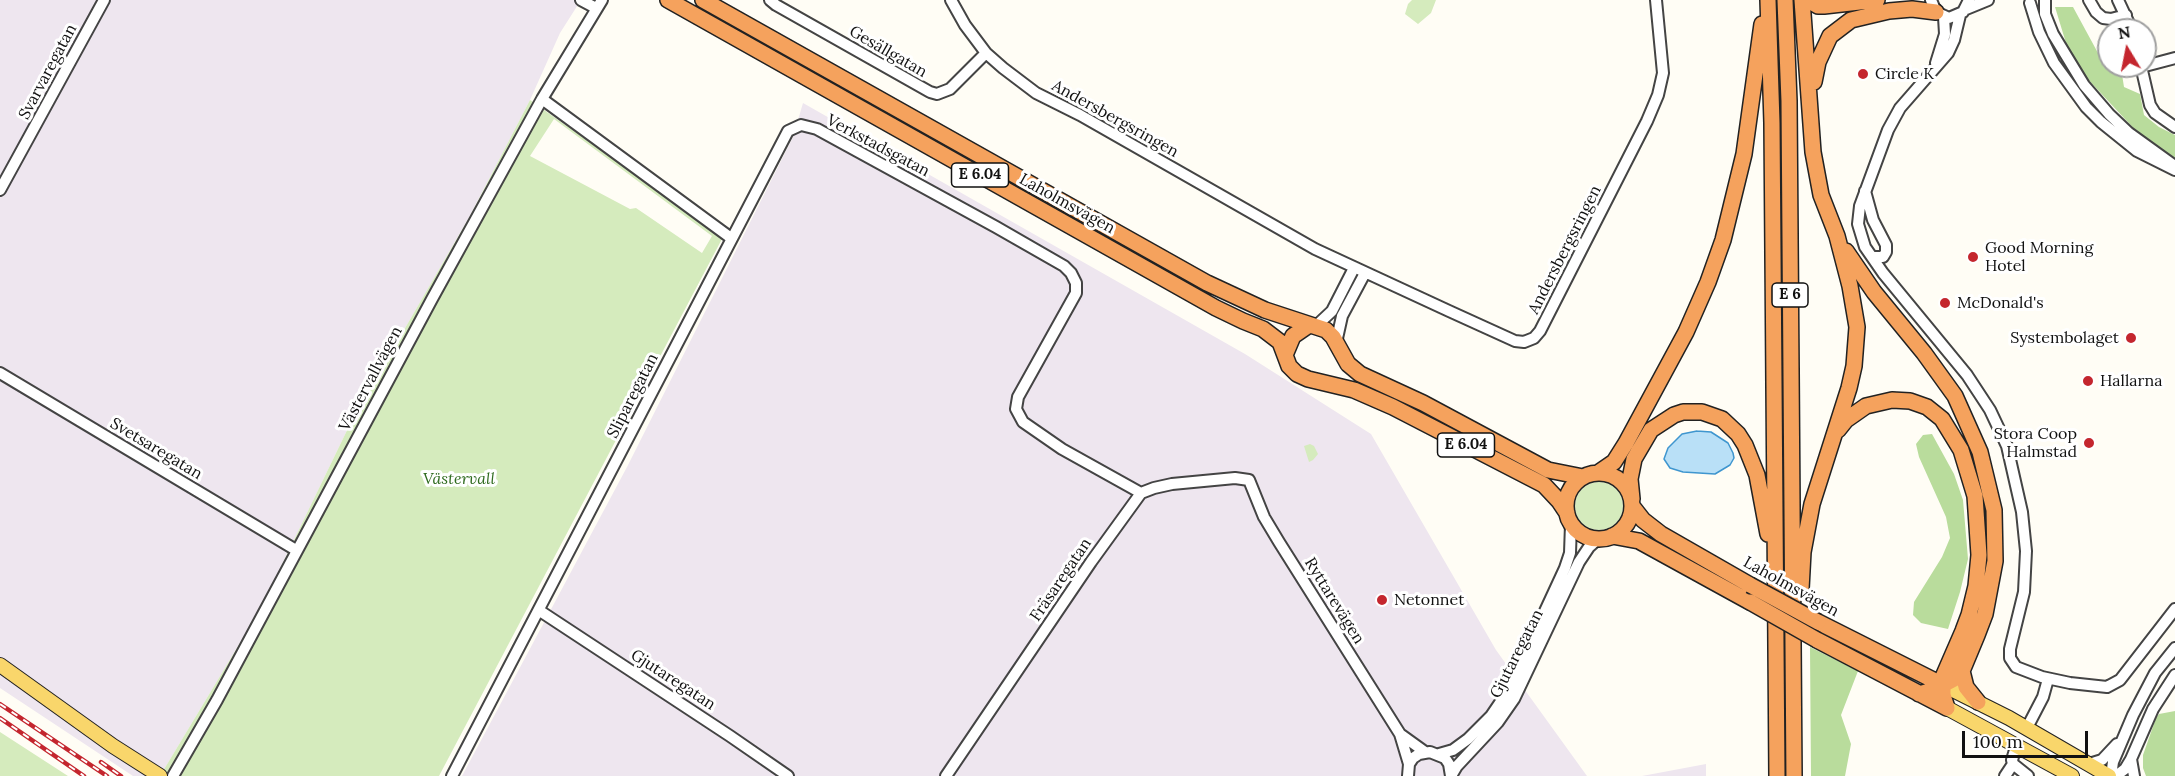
<!DOCTYPE html>
<html>
<head>
<meta charset="utf-8">
<style>
  body { margin:0 }
  #map { position:relative; width:2175px; height:776px; overflow:hidden; background:#fffdf5; font-family:Lora,serif }
  canvas { display:block }
  .north { position:absolute; left:2097px; top:18px; width:60px; height:60px; box-sizing:border-box; background:#fff; border:2px solid #a0a0a0; border-radius:50%; rotate:350deg; font-size:16px; font-weight:700; line-height:24px; text-align:center; color:#111 }
  .north::after { content:''; display:block; margin:auto; width:21px; height:27px; background:#c4262e; clip-path:polygon(50% 0,100% 100%,50% 72%,0 100%) }
  .scale { position:absolute; left:1962px; top:731px; width:126px; height:27px; box-sizing:border-box; border:3px solid #111; border-top:0; padding-left:8px; font-size:18px; line-height:21px; white-space:nowrap; color:#111; -webkit-text-stroke:4px #fff; paint-order:stroke }
</style>
</head>
<body>
<div id="map">
<canvas width="2175" height="776"></canvas>
<div class="north">N</div>
<div class="scale">100 m</div>
</div>
<script>
const ctx = document.querySelector('canvas').getContext('2d');
ctx.lineJoin = 'round';
function fill(path, color) { ctx.fillStyle = color; ctx.fill(path, 'evenodd'); }
const toPath = rows => new Path2D(rows.map(r => 'M' + r).join(''));
function stroke(path, color, width, dash) { ctx.strokeStyle = color; ctx.lineWidth = width; ctx.lineCap = dash ? 'butt' : 'round'; ctx.setLineDash(dash || []); ctx.stroke(path); }
function label(font, color, halo, rows, align = 'center') {
  ctx.font = font + ' Lora,serif'; ctx.lineWidth = 6; ctx.setLineDash([]); ctx.textBaseline = 'middle'; ctx.strokeStyle = halo; ctx.fillStyle = color; for (const [text, x, y, turn = 0] of rows) {
    ctx.save(); ctx.translate(x, y); ctx.rotate((+turn || 0) * Math.PI / 180); ctx.textAlign = isNaN(turn) ? turn : align; if (halo) ctx.strokeText(text, 0, 0); ctx.fillText(text, 0, 0); ctx.restore();
  }
}
fill(toPath([
  [0,0,581,0,560,33,530,100,470,216,353,418,261,608,160,776,133,776,0,688],
  [803,103,1245,354,1371,434,1496,650,1587,776,462,776,627,467,793,137],
  [1706,764,1706,776,1642,776]
]), '#eee6ef');
fill(toPath([
  [1412,0,1436,0,1431,13,1418,24,1405,14,1408,4],
  [530,100,723,237,439,776,160,776,261,608,353,418,470,216],
  [554,119,712,236,702,253,636,208,630,209,530,156],
  [1310,444,1314,446,1318,454,1313,460,1309,462,1304,446],
  '1575 506a24 24 0 1 1 48 0a24 24 0 1 1-48 0Z',
  [0,732,68,776,0,776]
]), '#d5ebbd');
fill(toPath([
  [2055,7,2073,7,2098,53,2109,60,2109,66,2121,68,2124,87,2140,94,2144,115,2159,127,2175,135,2175,158,2138,133,2082,73,2066,43],
  [1932,434,1954,474,1963,500,1968,559,1960,592,1948,629,1921,623,1913,615,1914,602,1942,557,1950,538,1946,517,1919,457,1916,444,1923,435],
  [1810,647,1858,671,1841,715,1851,744,1845,776,1811,776],
  [2175,711,2175,776,2146,776,2143,768,2143,755,2156,718,2159,714]
]), '#b9dc9c');
const water = toPath([
  [1697,431,1711,432,1728,443,1733,453,1734,458,1730,465,1715,474,1683,472,1670,468,1664,459,1668,448,1682,434,1697,431]
]);
fill(water, '#b9e0f7');
stroke(water, '#3f96cf', 1.5);
const minor = toPath([
  [581,0,596,8],
  [770,0,776,5,930,92,937,94,950,89,986,53],
  [951,0,965,25,986,53,1003,68,1036,93,1080,115,1315,249,1449,311,1515,341,1524,342,1534,338,1540,331,1647,121,1658,95,1663,73,1656,0],
  [1931,0,1936,12,1949,18,1963,12,1969,0],
  [2045,0,2045,14,2053,34,2084,85,2109,114,2129,133,2172,164],
  [2089,0,2096,12,2103,18,2111,19,2126,15],
  [2118,0,2132,30],
  [2030,3,2039,32,2054,63,2086,107,2101,122,2137,151,2175,170],
  [1966,9,1988,0],
  [1960,15,1954,40,1948,53,1900,108,1888,130,1860,206,1858,224,1865,247,1883,273,1967,375,1990,410,2007,446,2022,512,2026,551,2024,592,2010,649,2010,658,2016,667,2042,677,2070,683,2107,687,2120,680,2175,609],
  [1936,63,1945,34,1944,17],
  [2141,66,2150,105,2155,113,2175,127],
  [2145,66,2175,58],
  [542,99,731,238],
  [0,190,104,0],
  [1865,191,1873,220,1886,245,1886,252,1883,257,1872,257],
  [1316,326,1332,311,1354,268],
  [1336,343,1342,316,1365,273],
  [0,373,296,550],
  [540,611,730,736,788,776],
  [2030,722,2043,697,2048,679],
  [1400,734,1425,752],
  [2015,750,2012,760,2013,764,2028,776],
  [1439,754,1453,750,1468,739,1491,716,1508,691,1565,568,1570,553,1571,524],
  [2131,759,2134,776],
  [2089,764,2102,760,2117,744],
  [173,776,217,700,432,299,542,99,602,0],
  [452,776,788,131,801,125,817,129,996,227,1064,266,1071,273,1076,283,1076,293,1018,397,1016,409,1023,422,1062,449,1141,493],
  [946,776,1091,562,1141,493,1154,488,1172,484,1235,478,1249,480,1264,517,1279,542,1400,734,1409,764],
  [1408,776,1409,764,1413,758,1419,754,1430,752,1445,758,1449,764,1451,776],
  [1451,776,1457,766,1498,722,1514,699,1579,562,1589,547,1598,539],
  [2005,776,2013,764],
  [2111,776,2113,762,2133,715,2155,673,2175,648],
  [2116,776,2125,769,2131,759,2153,709,2175,675]
]);
const major = toPath([
  [0,665,113,746,160,776],
  [1943,685,2009,718,2109,776],
  [1947,708,2072,776]
]);
const highway = toPath([
  [668,0,1216,308,1243,321,1263,329,1280,342,1289,366,1297,374,1308,379,1354,390,1393,407,1544,485,1559,501,1567,513],
  [703,0,1207,283,1265,310,1326,330,1333,337,1348,364,1360,374,1423,403,1548,470,1583,477],
  [1768,0,1772,123,1777,776],
  [1785,0,1789,101,1794,776],
  [1808,0,1818,6,1824,6,1877,0],
  [1814,82,1818,62,1830,36,1851,20,1889,11,1912,9,1936,12],
  [1846,251,1874,292,1924,353,1955,396,1980,452,1994,510,1995,561,1985,614,1977,635,1962,671,1954,679,1933,690,1919,694],
  [1285,355,1293,336,1309,325],
  [1838,430,1846,420,1866,406,1892,400,1910,401,1927,407,1942,419,1961,450,1975,496,1979,555,1976,586,1969,615,1963,631,1943,677,1943,695,1947,708],
  '1566 506a33 33 0 1 1 66 0a33 33 0 1 1-66 0Z',
  [1598,473,1614,462,1626,443,1686,332,1708,282,1723,240,1744,154,1762,24],
  [1632,499,1630,479,1634,459,1651,430,1674,415,1683,412,1702,412,1722,419,1738,434,1745,445,1757,475,1768,534],
  [1632,506,1643,520,1661,534,1750,585],
  [1612,536,1639,541,1750,602],
  [1801,589,1803,552,1812,504,1849,388,1854,366,1857,327,1850,286,1837,236,1821,195,1813,152,1802,0],
  [1818,622,1943,685],
  [1817,640,1947,708],
  [1962,671,1966,687,1978,702]
]);
stroke(minor, '#444', 14);
stroke(major, '#222', 16);
stroke(highway, '#222', 18);
stroke(minor, '#fff', 10);
stroke(major, '#f9d66b', 14);
stroke(highway, '#f5a25d', 15);
const rail = toPath([
  [0,704,107,776],
  [0,718,84,776],
  [101,762,121,776]
]);
stroke(rail, '#c4262e', 4.5);
stroke(rail, '#fff', 2, [7]);
const highwayBridge = toPath([
  [1750,585,1818,622],
  [1750,602,1817,640]
]);
stroke(highwayBridge, '#222', 18, []);
stroke(highwayBridge, '#f5a25d', 15);
for (const [x, y, r, color] of [
  [1863,74,6,"#c4262e"],
  [1973,257,6,"#c4262e"],
  [1945,303,6,"#c4262e"],
  [2131,338,6,"#c4262e"],
  [2088,381,6,"#c4262e"],
  [2089,443,6,"#c4262e"],
  [1382,600,6,"#c4262e"]
]) { const dot = new Path2D(); dot.arc(x, y, r, 0, 2 * Math.PI); ctx.fillStyle = color; ctx.fill(dot); stroke(dot, '#fff', 2); }
for (const [x, y, w] of [
  [980,175,57],
  [1790,295,36],
  [1466,445,57]
]) { const box = new Path2D(); box.roundRect(x - w / 2, y - 12, w, 24, 4.5); ctx.fillStyle = '#fff'; ctx.fill(box); stroke(box, '#111', 1.5); }
label('bold 15px', '#111', null, [
  ["E 6.04",980,175],
  ["E 6",1790,295],
  ["E 6.04",1466,445]
]);
label('16px', '#111', '#fff', [
  ["Gesällgatan",888,52,30],
  ["Svarvaregatan",48,72,-62],
  ["Andersbergsringen",1115,119,29],
  ["Verkstadsgatan",878,146,28],
  ["Laholmsvägen",1067,204,29],
  ["Andersbergsringen",1565,250,-63],
  ["Västervallvägen",371,379,-62],
  ["Sliparegatan",633,396,-63],
  ["Svetsaregatan",156,449,31],
  ["Fräsaregatan",1061,580,-56],
  ["Laholmsvägen",1791,587,29],
  ["Ryttarevägen",1334,601,58],
  ["Gjutaregatan",1517,654,-63],
  ["Gjutaregatan",673,680,33]
]);
label('16px', '#111', '#fff', [
  ["Circle K",1875,74],
  ["Good Morning",1985,248],
  ["Hotel",1985,266],
  ["McDonald's",1957,303],
  ["Systembolaget",2119,338,"right"],
  ["Hallarna",2100,381],
  ["Stora Coop",2077,434,"right"],
  ["Halmstad",2077,452,"right"],
  ["Netonnet",1394,600]
], 'left');
label('italic 16px', '#2f6b1f', '#fff', [
  ["Västervall",459,479]
]);
</script>
</body>
</html>
